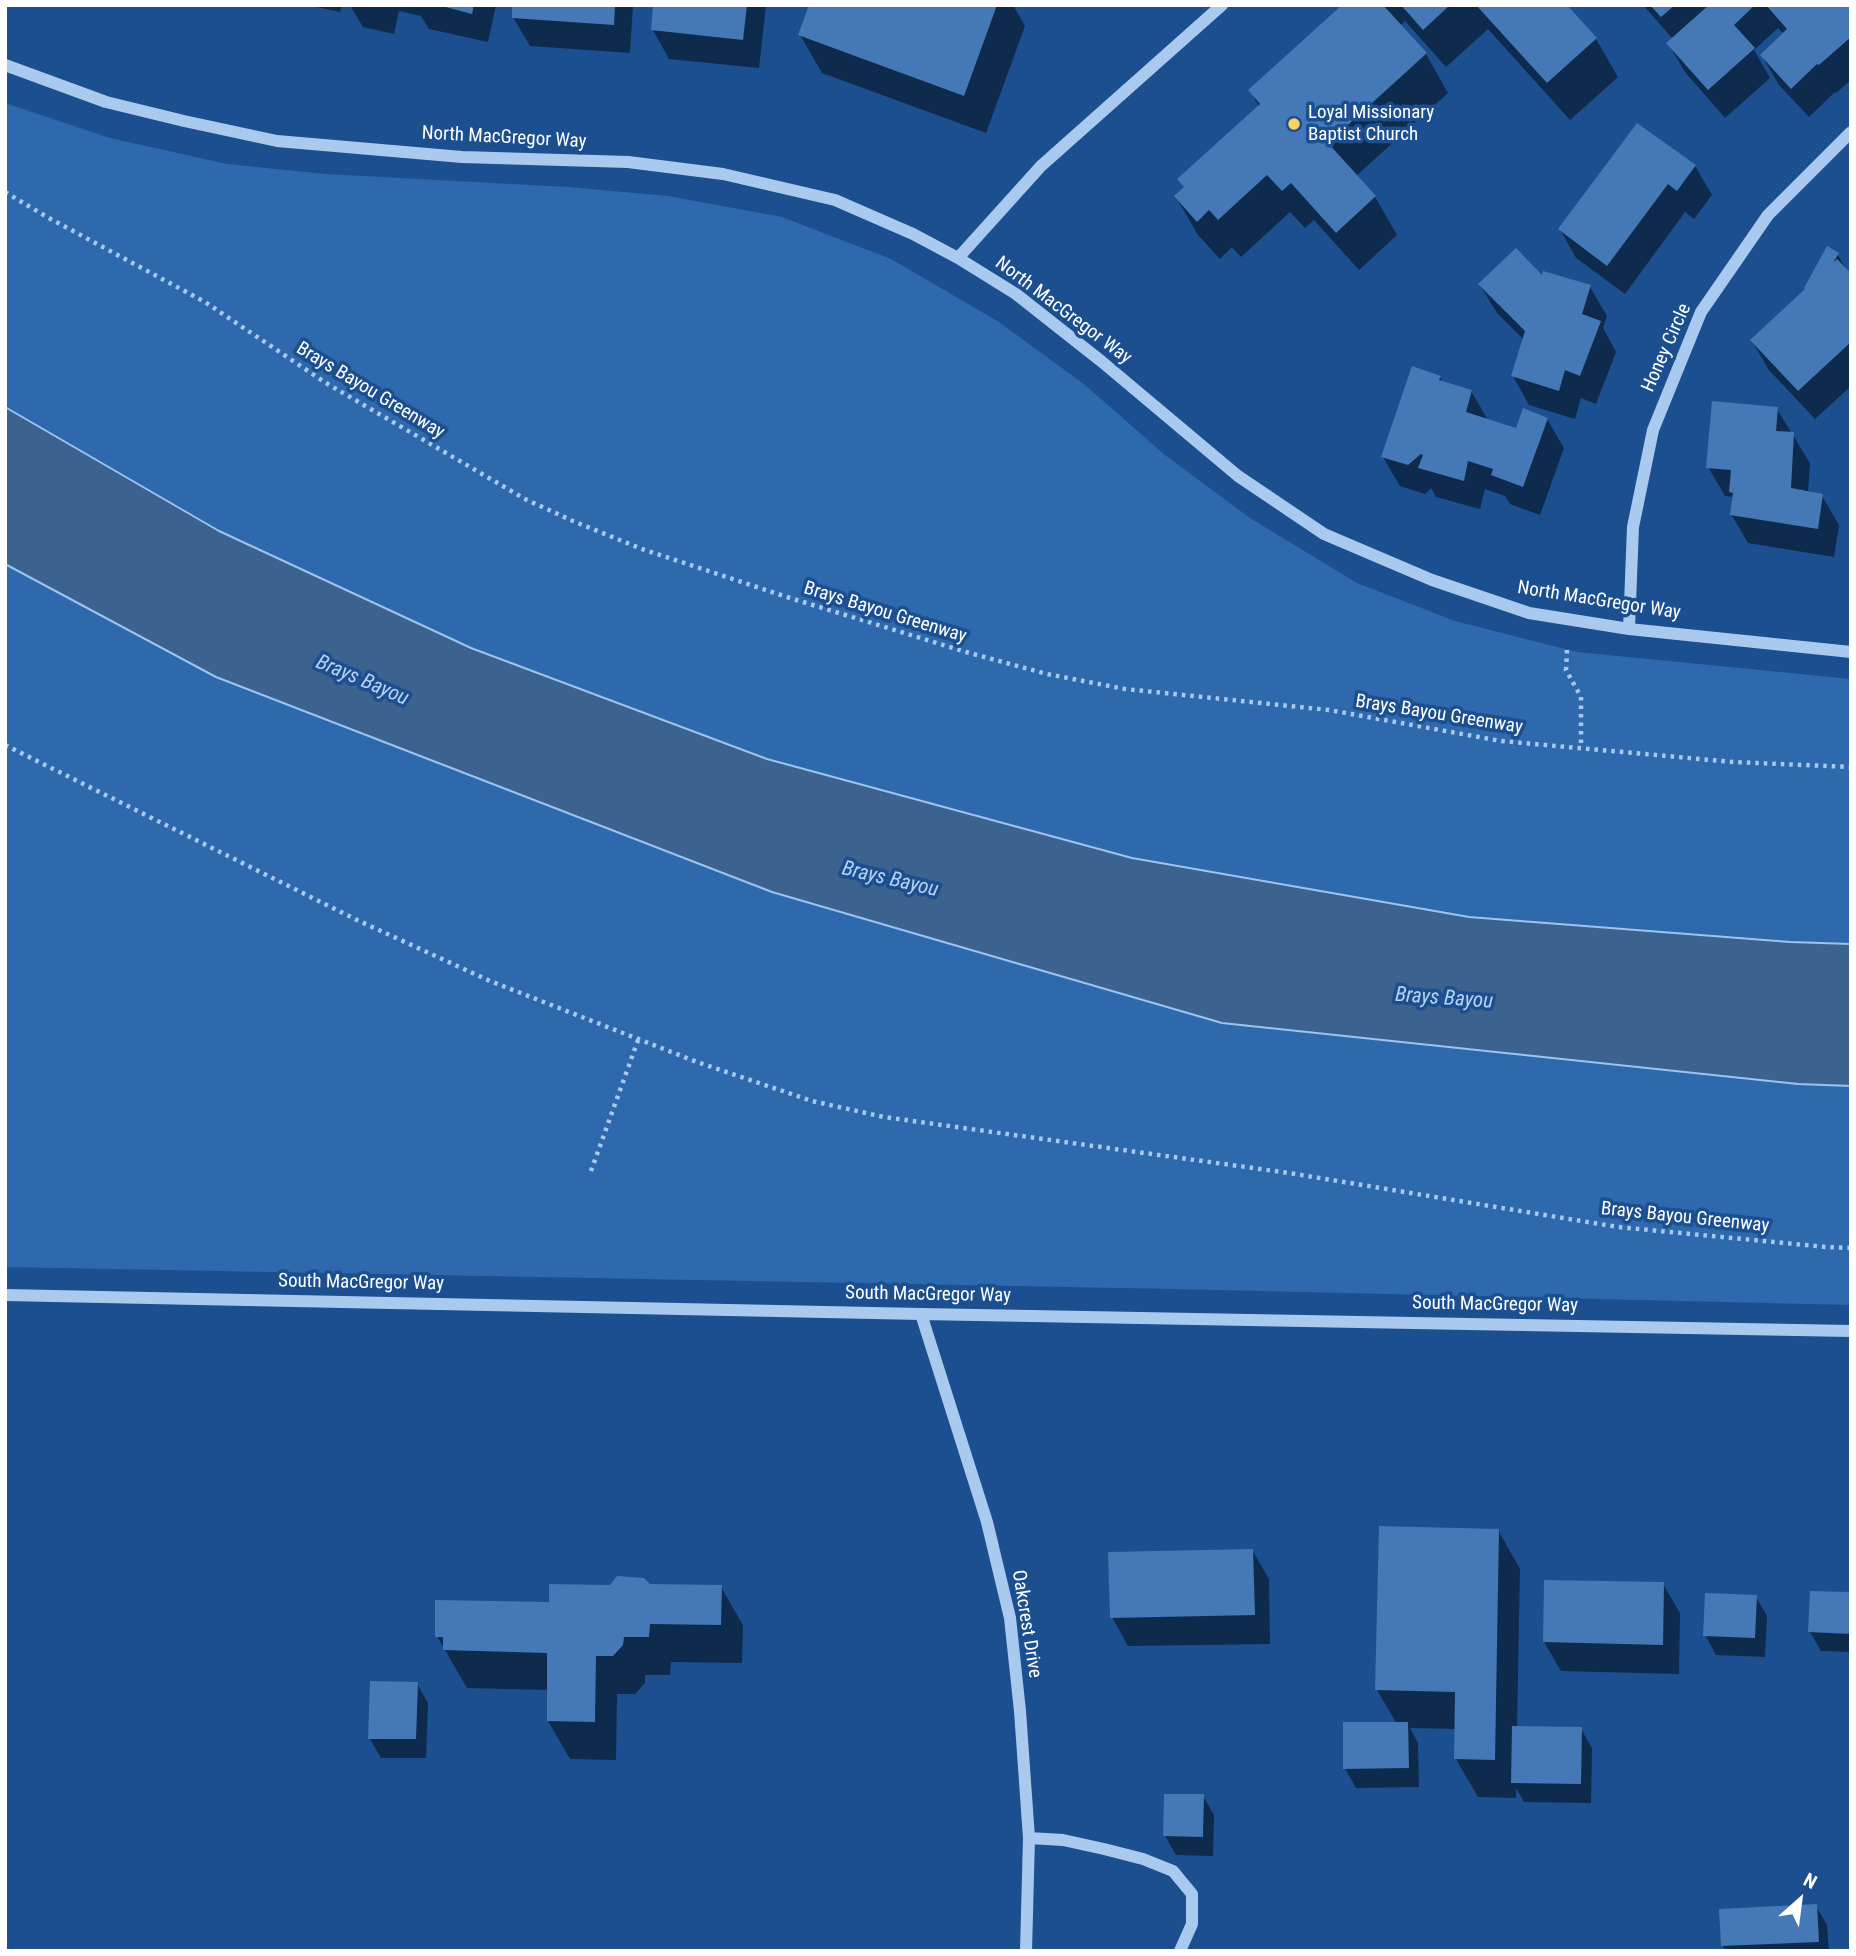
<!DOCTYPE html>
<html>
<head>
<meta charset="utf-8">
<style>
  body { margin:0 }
  #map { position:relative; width:1856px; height:1956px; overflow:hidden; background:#1b4f8f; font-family:"Roboto Condensed",sans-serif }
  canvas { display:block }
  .frame { position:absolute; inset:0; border:7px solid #fff; pointer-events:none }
  .north { position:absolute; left:1765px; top:1865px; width:70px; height:70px; -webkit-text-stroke:5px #1b4f8f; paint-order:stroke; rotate:28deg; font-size:19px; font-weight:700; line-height:28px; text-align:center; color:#fff }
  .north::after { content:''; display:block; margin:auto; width:24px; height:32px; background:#fff; clip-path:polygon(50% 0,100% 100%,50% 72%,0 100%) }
</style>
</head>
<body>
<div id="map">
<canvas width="1856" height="1956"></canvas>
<div class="frame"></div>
<div class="north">N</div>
</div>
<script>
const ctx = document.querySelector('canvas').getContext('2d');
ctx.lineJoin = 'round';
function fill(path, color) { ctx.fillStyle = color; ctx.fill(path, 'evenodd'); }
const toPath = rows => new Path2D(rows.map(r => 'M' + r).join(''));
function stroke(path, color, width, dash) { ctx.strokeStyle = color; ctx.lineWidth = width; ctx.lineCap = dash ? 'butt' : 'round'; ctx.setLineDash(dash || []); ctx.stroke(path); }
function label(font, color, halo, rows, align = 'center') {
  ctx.font = font + ' "Roboto Condensed",sans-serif'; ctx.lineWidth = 7; ctx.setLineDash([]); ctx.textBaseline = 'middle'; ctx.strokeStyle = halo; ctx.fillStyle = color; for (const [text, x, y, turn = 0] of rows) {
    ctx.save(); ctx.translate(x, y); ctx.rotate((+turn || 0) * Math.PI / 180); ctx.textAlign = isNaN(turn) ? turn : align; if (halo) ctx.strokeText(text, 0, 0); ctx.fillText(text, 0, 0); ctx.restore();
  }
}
fill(toPath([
  [5,103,110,138,227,164,325,174,568,187,668,196,782,217,891,259,999,322,1085,385,1165,455,1250,518,1357,583,1455,621,1577,652,1851,679,1851,1305,1174,1289,5,1267]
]), '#2e69ad');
const water = toPath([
  [5,407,219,531,471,648,767,759,1132,858,1469,917,1790,942,1851,944,1851,1086,1798,1084,1222,1023,772,892,216,677,5,564,5,407]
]);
fill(water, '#3c6290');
stroke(water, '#9cc4f0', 2);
fill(toPath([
  [307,5,342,5,340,12],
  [350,5,496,5,488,42,429,29,421,16,399,11,394,34,363,27],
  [514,5,633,5,630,53,530,46,513,17],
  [655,5,766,5,759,68,669,59,653,30],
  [810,5,1013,5,1025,26,986,133,822,73,800,35],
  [1344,5,1565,5,1596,39,1618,77,1570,120,1488,29,1446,67,1405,21,1400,26,1426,54,1448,93,1356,176,1375,197,1397,235,1359,270,1314,220,1305,228,1290,212,1241,257,1232,247,1220,259,1198,235,1176,197,1259,107,1250,90],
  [1643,5,1851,5,1851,80,1836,93,1835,92,1809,117,1779,85,1762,56,1784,34,1778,28,1754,50,1770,78,1725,118,1685,72,1668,43,1673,39],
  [1695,166,1712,195,1694,219,1685,212,1625,294,1576,258,1560,229],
  [1837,254,1851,276,1851,386,1815,419,1769,370,1752,341,1807,290],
  [1543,279,1590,287,1607,316,1603,328,1616,352,1596,404,1581,398,1575,419,1529,405,1513,376,1524,340,1497,313,1480,285],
  [1440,377,1443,383,1471,391,1488,420,1517,431,1547,419,1564,448,1540,515,1510,504,1505,496,1485,489,1480,509,1436,497,1431,488,1425,494,1400,486,1383,457],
  [1777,409,1810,463,1808,493,1822,496,1839,525,1834,557,1748,543,1731,514,1734,497,1725,496,1708,467],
  [1498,1530,1520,1569,1517,1728,1581,1729,1592,1748,1591,1803,1524,1802,1516,1788,1516,1798,1478,1797,1456,1759,1456,1729,1410,1728,1418,1743,1419,1787,1356,1788,1345,1768,1397,1724,1377,1690],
  [1252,1550,1269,1579,1270,1644,1128,1646,1112,1617],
  [1663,1584,1680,1613,1679,1674,1561,1671,1544,1642],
  [649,1586,721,1587,743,1625,742,1663,671,1662,670,1675,645,1675,645,1683,635,1694,617,1694,616,1760,570,1759,548,1721,549,1690,467,1688,437,1636,551,1604],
  [1851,1594,1851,1652,1821,1651,1810,1632],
  [1756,1597,1767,1616,1765,1657,1716,1655,1705,1635],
  [417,1684,428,1703,426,1758,381,1758,370,1739],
  [1203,1796,1214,1815,1213,1856,1176,1855,1165,1836],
  [1816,1906,1827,1925,1829,1951,1726,1951,1723,1946]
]), '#0007');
fill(toPath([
  [438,5,474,5,472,14],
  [512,5,615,5,614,25,512,18],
  [653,5,747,5,743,40,651,30],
  [809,5,997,5,964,96,798,35],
  [1342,5,1383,5,1427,53,1328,143,1376,196,1336,233,1291,183,1282,191,1267,175,1218,220,1209,210,1197,222,1174,196,1184,187,1177,179,1260,104,1248,90],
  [1401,5,1450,5,1423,30],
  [1476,5,1567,5,1597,38,1547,83],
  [1650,5,1675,5,1661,17],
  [1709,5,1755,5,1734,25,1755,48,1708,90,1666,43],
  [1766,5,1851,5,1851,37,1819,65,1817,64,1791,89,1760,55,1787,29],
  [1637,123,1696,165,1677,191,1668,184,1607,266,1558,229],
  [1827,246,1839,253,1833,263,1837,259,1851,273,1851,342,1798,391,1750,340,1805,289,1804,288],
  [1516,248,1542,275,1543,271,1591,285,1582,314,1601,321,1580,376,1565,370,1559,391,1511,376,1525,331,1478,284],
  [1412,366,1441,376,1439,380,1472,390,1466,412,1516,428,1523,408,1548,418,1523,487,1491,475,1493,469,1468,461,1464,481,1418,468,1423,455,1421,454,1408,465,1381,457],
  [1712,401,1778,407,1776,431,1794,432,1791,488,1823,494,1818,529,1730,515,1733,493,1729,492,1731,470,1706,468],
  [1379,1526,1499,1529,1495,1760,1454,1759,1455,1692,1375,1690],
  [1253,1549,1255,1615,1110,1618,1108,1552],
  [617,1576,644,1578,650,1584,722,1585,721,1625,650,1624,649,1637,624,1637,623,1645,613,1656,596,1656,595,1722,547,1721,547,1653,443,1650,443,1637,435,1637,435,1600,549,1602,549,1584,610,1585],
  [1544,1580,1664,1582,1663,1645,1543,1642],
  [1810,1591,1851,1592,1851,1634,1808,1632],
  [1705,1593,1757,1595,1755,1638,1703,1636],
  [370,1681,418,1682,416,1739,368,1739],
  [1343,1722,1408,1722,1409,1768,1343,1769],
  [1512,1726,1582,1727,1581,1784,1511,1783],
  [1164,1794,1204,1794,1203,1837,1163,1836],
  [1817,1904,1819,1942,1721,1946,1719,1909]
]), '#4478b7');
stroke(toPath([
  [5,192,47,217,205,302,326,383,525,499,573,521,642,549,790,598,966,652,1047,674,1125,689,1329,710,1501,741,1733,762,1851,767],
  [1567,650,1566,670,1581,697,1581,748],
  [5,745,357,920,490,981,697,1062,812,1101,884,1117,1289,1173,1618,1227,1826,1247,1851,1248],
  [591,1171,638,1040]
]), '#a9c9ee', 4.5, [3.5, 5]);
stroke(toPath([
  [5,65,106,102,184,121,277,141,462,157,628,162,723,174,835,200,913,234,958,258,1016,294,1101,361,1238,476,1324,534,1432,580,1529,613,1629,629,1851,652],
  [958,258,1041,166,1222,5],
  [1629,629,1633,527,1653,430,1701,312,1768,215,1851,132],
  [5,1295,921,1314,1851,1331],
  [921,1314,987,1522,1010,1618,1020,1711,1029,1838,1026,1951],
  [1029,1838,1063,1840,1104,1849,1143,1859,1173,1871,1192,1894,1192,1924,1180,1951]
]), '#a9c9ee', 12);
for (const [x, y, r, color] of [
  [1294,124,7,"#ffd166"]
]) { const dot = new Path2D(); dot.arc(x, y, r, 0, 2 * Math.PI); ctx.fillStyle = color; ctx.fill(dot); stroke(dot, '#1b4f8f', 2.5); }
label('19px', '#fff', '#1b4f8f', [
  ["Loyal Missionary",1308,113],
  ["Baptist Church",1308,135]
], 'left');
label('19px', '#fff', '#1b4f8f', [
  ["North MacGregor Way",504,138,3],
  ["North MacGregor Way",1063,311,37],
  ["Honey Circle",1667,348,-66],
  ["Brays Bayou Greenway",370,391,31],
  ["North MacGregor Way",1599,601,9],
  ["Brays Bayou Greenway",885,613,17],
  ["Brays Bayou Greenway",1439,715,9],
  ["Brays Bayou Greenway",1685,1218,6],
  ["South MacGregor Way",361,1283,1],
  ["South MacGregor Way",928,1295,1],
  ["South MacGregor Way",1495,1305,1],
  ["Oakcrest Drive",1026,1624,81]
]);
label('italic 21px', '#b5d3f5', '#1b4f8f', [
  ["Brays Bayou",362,681,23],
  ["Brays Bayou",890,880,13],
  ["Brays Bayou",1444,999,4]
]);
</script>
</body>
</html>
